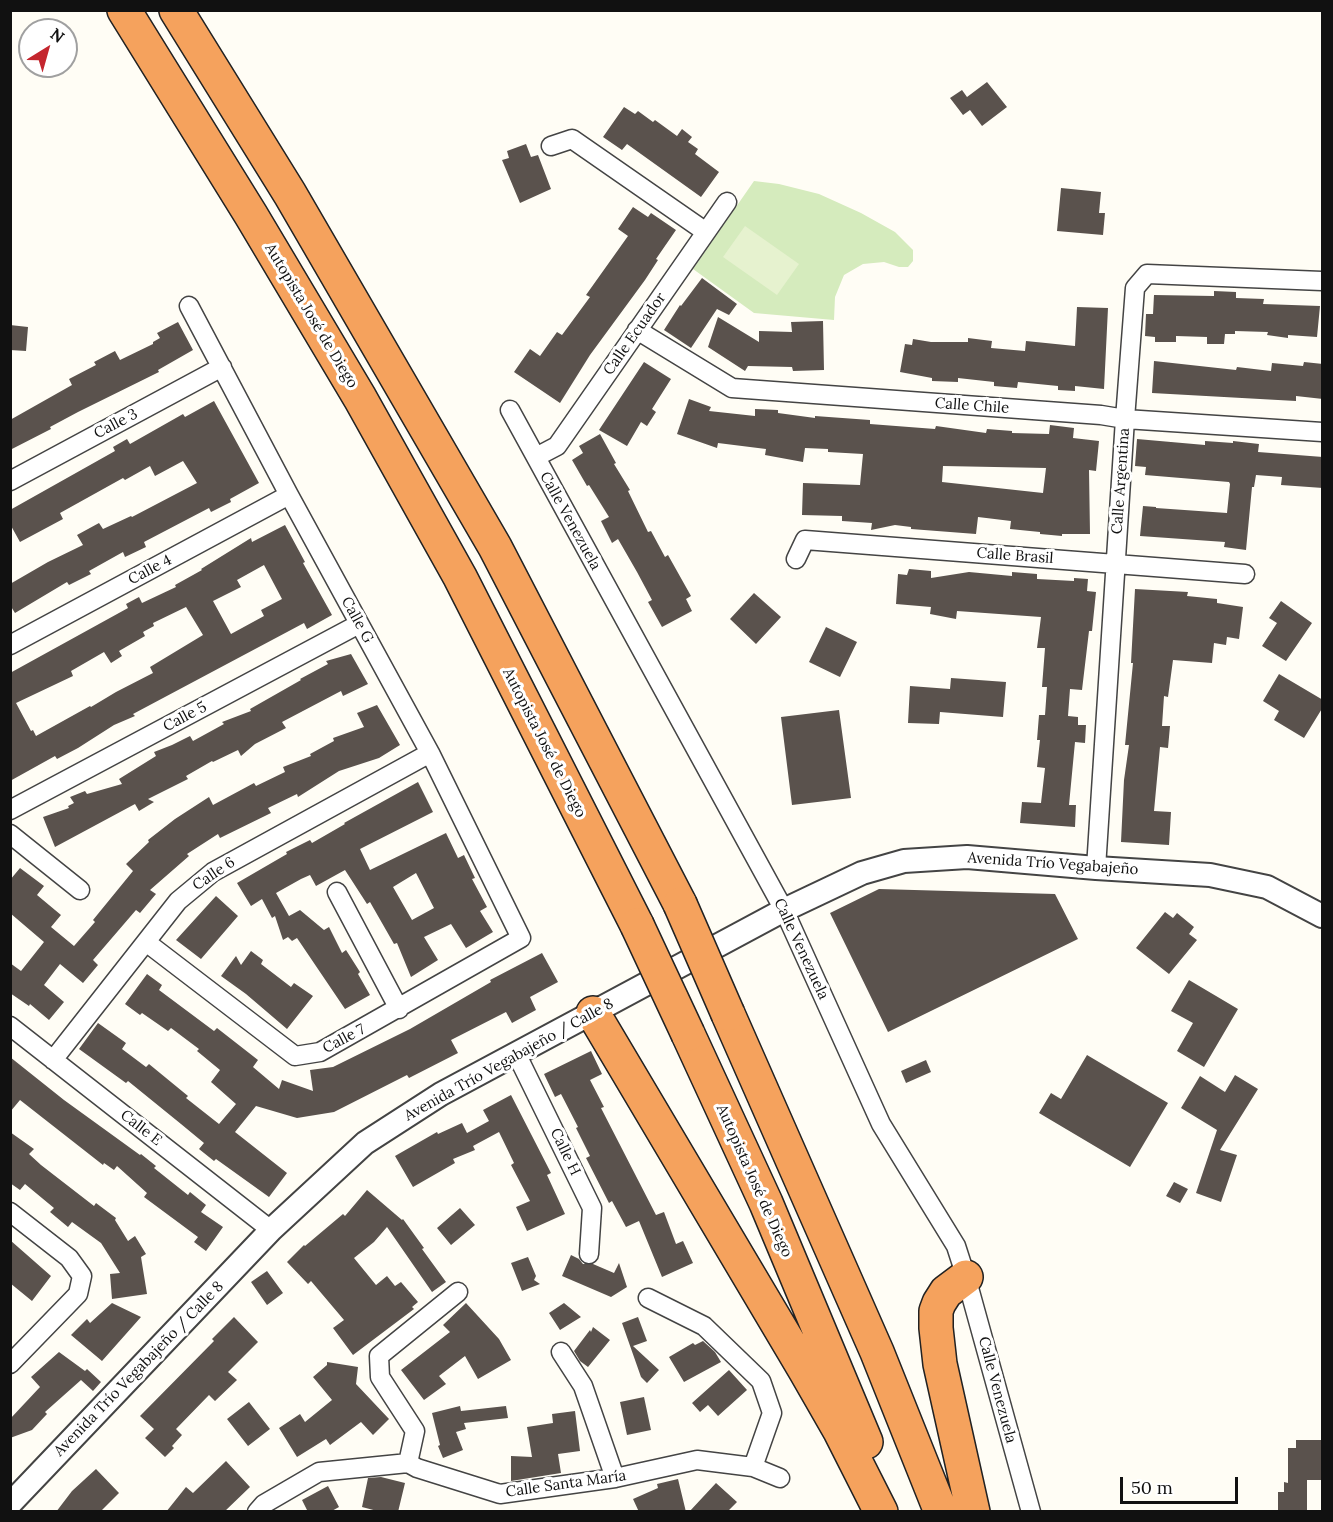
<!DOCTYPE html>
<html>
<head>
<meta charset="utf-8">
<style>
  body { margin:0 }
  #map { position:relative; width:1333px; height:1522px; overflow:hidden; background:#fffdf5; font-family:Lora,serif }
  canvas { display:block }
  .frame { position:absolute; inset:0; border:12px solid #111; pointer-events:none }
  .north { position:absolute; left:18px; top:18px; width:60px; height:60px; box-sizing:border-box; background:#fff; border:2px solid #a0a0a0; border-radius:50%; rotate:37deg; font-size:16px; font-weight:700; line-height:24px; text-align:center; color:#111 }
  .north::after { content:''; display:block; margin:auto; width:21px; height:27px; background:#c4262e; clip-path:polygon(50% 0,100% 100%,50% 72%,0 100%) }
  .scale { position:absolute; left:1120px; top:1477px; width:118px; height:27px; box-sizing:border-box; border:3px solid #111; border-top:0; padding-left:8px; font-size:18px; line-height:21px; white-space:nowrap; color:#111; -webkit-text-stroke:4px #fff; paint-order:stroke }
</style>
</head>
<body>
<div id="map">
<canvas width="1333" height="1522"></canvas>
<div class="frame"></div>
<div class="north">N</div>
<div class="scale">50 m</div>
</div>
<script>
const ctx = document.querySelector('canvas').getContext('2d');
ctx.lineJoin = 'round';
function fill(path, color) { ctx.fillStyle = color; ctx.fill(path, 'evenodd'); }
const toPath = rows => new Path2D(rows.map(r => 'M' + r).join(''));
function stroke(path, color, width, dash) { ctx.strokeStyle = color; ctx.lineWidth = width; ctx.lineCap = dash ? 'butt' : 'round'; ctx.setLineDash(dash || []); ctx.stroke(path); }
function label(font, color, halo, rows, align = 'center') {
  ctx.font = font + ' Lora,serif'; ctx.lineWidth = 6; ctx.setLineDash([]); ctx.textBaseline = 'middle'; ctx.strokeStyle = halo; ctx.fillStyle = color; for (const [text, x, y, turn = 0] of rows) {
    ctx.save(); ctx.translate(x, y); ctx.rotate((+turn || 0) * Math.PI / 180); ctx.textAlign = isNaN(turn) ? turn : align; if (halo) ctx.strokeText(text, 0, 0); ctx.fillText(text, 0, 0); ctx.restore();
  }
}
fill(toPath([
  [754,181,779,184,819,194,861,213,895,232,913,250,913,261,908,267,899,267,884,262,863,264,844,275,835,297,834,320,754,313,693,269]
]), '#d5ebbd');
fill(toPath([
  [745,226,799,264,777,295,723,257]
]), '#e6f2cf');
fill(toPath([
  [987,82,1007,107,982,126,970,110,963,115,950,98,962,90,967,97],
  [624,107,635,114,638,111,653,122,655,120,677,136,682,129,692,137,688,142,698,149,695,154,719,172,701,197,627,144,622,150,603,137],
  [526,144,531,157,538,155,551,189,520,203,502,160,509,158,507,151],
  [1061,188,1101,192,1099,213,1105,213,1103,235,1057,231],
  [633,207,648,217,651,213,676,230,656,259,658,260,645,280,590,355,560,403,514,372,530,349,540,356,557,332,562,335,590,297,586,295,628,236,618,229],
  [702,278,737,304,729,315,717,309,691,348,664,330,680,305,681,306],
  [1214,291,1236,292,1236,298,1264,299,1263,304,1320,306,1317,337,1288,335,1288,338,1267,335,1268,332,1235,331,1235,334,1225,334,1224,344,1207,344,1207,337,1176,336,1176,342,1155,342,1155,337,1145,336,1146,314,1153,314,1154,295,1214,296],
  [1077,307,1108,308,1104,389,1075,386,1075,391,1058,390,1058,386,1018,382,1017,388,994,386,994,382,958,378,958,382,932,381,932,378,900,372,905,344,912,345,913,339,931,342,968,342,968,338,992,341,991,348,1025,351,1026,341,1075,346],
  [718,317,759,342,759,331,792,332,791,322,823,321,824,370,793,371,792,367,748,366,745,371,708,347],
  [178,322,193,350,158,370,159,372,78,412,50,427,51,429,10,450,10,420,72,385,69,379,96,365,94,362,115,351,120,360,153,344,153,342,160,338,157,333],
  [10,325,28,327,26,351,10,350],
  [1154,361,1236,370,1237,367,1271,371,1272,363,1303,366,1304,362,1323,364,1323,399,1296,396,1296,401,1152,393],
  [644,362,671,379,652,409,656,412,647,426,641,422,627,446,599,430],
  [689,399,711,407,709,411,755,416,755,409,778,410,778,413,815,418,815,416,870,420,870,424,935,429,936,426,986,433,987,429,1012,431,1012,433,1049,434,1050,425,1074,428,1073,438,1099,441,1096,471,1089,470,1090,534,1062,534,1062,536,1040,534,1040,532,1010,529,1011,521,978,517,976,534,911,529,911,527,895,525,871,530,872,523,842,521,842,516,802,515,803,483,860,485,863,454,828,452,828,449,805,448,803,462,765,455,766,449,718,443,717,448,677,434],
  [943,466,1046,468,1043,493,942,482],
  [214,401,259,483,230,499,231,502,211,512,209,508,144,542,146,547,125,557,123,552,89,571,91,574,69,585,67,582,15,613,10,605,10,584,48,562,83,545,77,535,99,523,103,529,131,516,132,517,197,483,183,461,155,476,150,466,125,480,123,478,60,513,63,519,20,542,10,524,10,510,115,451,113,447,127,439,130,444,183,414,185,417],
  [600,434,616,463,614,464,630,490,628,491,648,532,651,531,665,557,668,555,691,596,686,599,692,611,662,627,648,602,652,600,637,572,618,539,612,543,601,521,609,517,589,485,587,486,572,460,583,453,579,446],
  [1137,439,1205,445,1205,441,1233,443,1233,441,1259,444,1258,452,1323,457,1323,488,1281,485,1282,477,1256,475,1254,487,1252,487,1246,550,1224,547,1225,542,1140,536,1143,506,1156,507,1156,508,1227,513,1230,484,1229,482,1145,475,1146,467,1135,466],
  [285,525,305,562,303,563,332,615,307,629,304,623,133,714,135,716,114,725,78,748,57,759,55,756,10,781,10,673,128,608,126,604,139,597,142,603,176,587,175,585,202,570,201,569,251,538,252,542],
  [264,565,282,599,261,610,264,616,231,634,213,601,241,587,237,580],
  [186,607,203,635,150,667,153,673,116,692,91,707,90,706,36,736,33,730,31,731,16,703,73,676,71,671,104,652,111,663,122,656,119,651,145,636,143,632,154,626,153,623],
  [909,569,931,571,931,578,969,572,1012,576,1012,572,1037,574,1037,579,1074,581,1074,578,1088,579,1087,591,1096,592,1092,631,1089,631,1082,690,1070,689,1068,716,1078,717,1078,725,1086,725,1085,743,1075,742,1069,805,1076,805,1075,827,1020,823,1022,802,1041,803,1045,768,1037,767,1040,740,1037,740,1039,715,1045,715,1047,687,1042,687,1045,648,1037,648,1041,617,957,611,956,619,930,614,931,607,896,604,898,574,907,575],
  [1135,589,1188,592,1187,596,1217,599,1217,603,1243,607,1239,639,1227,637,1226,645,1214,643,1212,663,1173,660,1168,697,1164,696,1162,726,1170,726,1168,748,1160,747,1154,811,1171,812,1169,845,1121,842,1124,780,1129,745,1125,745,1133,663,1131,663],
  [754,593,781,617,756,644,730,619],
  [1281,601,1312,623,1286,661,1262,646,1277,623,1269,618],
  [826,627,857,642,840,677,809,662],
  [351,654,368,684,343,696,341,691,282,722,286,728,255,744,241,756,238,750,213,762,212,761,186,776,188,779,148,799,154,802,139,811,135,804,55,847,43,817,69,808,68,806,74,803,70,797,85,791,87,794,122,784,119,779,156,756,154,752,172,745,190,736,193,741,224,724,222,722,251,711,250,709,301,680,300,679,328,664,326,661],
  [1279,674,1323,700,1323,707,1304,738,1274,720,1279,711,1263,701],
  [951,678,1006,682,1003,717,940,712,939,724,908,723,910,686,950,689],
  [377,705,400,745,379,758,339,771,298,797,297,794,268,808,271,813,220,838,218,834,187,854,189,856,150,890,156,894,140,913,136,910,93,960,98,965,83,983,60,964,44,985,64,1002,49,1020,30,1004,29,1006,10,993,10,963,21,971,44,942,10,913,10,880,20,868,44,886,37,895,61,915,51,927,74,946,95,922,93,920,133,871,126,864,149,842,148,840,175,819,209,797,213,805,254,783,256,786,285,772,283,767,311,756,310,754,334,741,333,738,364,727,357,713],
  [839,710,851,798,792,805,781,717],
  [418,782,433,812,360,849,370,870,446,833,458,858,464,855,475,878,472,879,487,907,480,911,493,932,466,948,451,924,424,937,438,960,411,977,397,943,394,944,370,902,367,904,345,870,316,886,310,875,301,879,276,893,289,916,300,910,324,930,329,927,342,953,346,950,360,972,358,974,370,995,345,1009,297,938,292,941,288,937,283,940,275,916,272,918,262,899,251,906,237,883,287,854,286,852,310,840,312,843,345,824,344,823],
  [416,873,434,908,412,920,393,887],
  [879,889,1055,894,1078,939,888,1032,830,913],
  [216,896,238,916,201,959,176,940],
  [1165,912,1173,918,1177,913,1194,927,1189,934,1197,940,1169,974,1136,948],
  [251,951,263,960,261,964,291,987,294,983,313,996,287,1029,246,994,221,976,236,956,241,965],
  [542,953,558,982,530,997,536,1010,512,1023,506,1012,451,1040,458,1053,409,1078,407,1075,334,1112,297,1118,256,1106,235,1132,287,1173,269,1197,216,1159,214,1161,199,1149,204,1143,181,1124,128,1081,126,1083,79,1049,98,1023,126,1043,122,1049,146,1067,149,1064,188,1096,186,1098,219,1124,236,1104,211,1082,220,1070,197,1051,199,1049,171,1028,168,1031,142,1013,140,1015,125,1004,147,974,162,985,159,990,214,1031,217,1028,258,1060,253,1067,279,1089,282,1080,313,1091,310,1070,333,1067,410,1029,491,982,490,980],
  [1189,980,1238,1009,1204,1067,1177,1051,1193,1023,1171,1011],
  [591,1051,602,1074,590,1080,604,1107,601,1108,656,1215,664,1212,676,1244,683,1241,693,1263,662,1277,639,1221,626,1227,612,1201,609,1203,586,1158,590,1156,576,1128,578,1127,561,1094,555,1097,544,1074],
  [1087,1055,1168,1103,1130,1167,1039,1113,1051,1093,1061,1099],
  [10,1057,64,1100,140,1155,141,1154,156,1166,154,1168,188,1195,190,1192,206,1205,201,1212,223,1227,206,1251,194,1242,198,1237,144,1197,147,1193,117,1166,114,1170,104,1163,103,1165,20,1100,10,1112],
  [926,1060,931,1072,906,1083,901,1071],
  [1235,1075,1258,1089,1220,1150,1237,1155,1221,1202,1196,1193,1217,1130,1181,1108,1200,1076,1225,1092],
  [511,1095,551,1173,547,1175,565,1214,527,1231,516,1207,530,1201,511,1165,514,1163,499,1132,473,1146,475,1150,453,1159,455,1163,413,1187,395,1156,437,1132,438,1134,462,1123,467,1133,489,1121,483,1110],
  [10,1132,34,1149,29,1154,41,1165,94,1206,96,1203,116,1218,115,1220,128,1241,135,1236,146,1254,141,1257,147,1294,112,1299,110,1274,120,1273,101,1243,72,1222,68,1227,50,1212,54,1208,25,1184,20,1190,10,1183],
  [1174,1182,1188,1189,1180,1203,1166,1196],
  [367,1190,402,1220,403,1219,424,1248,422,1249,446,1282,432,1292,387,1227,374,1242,354,1258,376,1285,387,1276,395,1286,401,1282,418,1302,412,1307,414,1309,353,1355,333,1328,344,1320,311,1281,308,1284,287,1262,304,1245,305,1246,343,1214,345,1216],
  [460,1208,475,1225,451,1245,437,1228],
  [10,1240,51,1276,32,1301,10,1283],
  [571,1255,579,1259,583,1264,593,1264,614,1273,619,1263,627,1287,611,1297,562,1276],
  [528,1257,536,1276,534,1280,540,1284,522,1291,511,1263],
  [267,1271,283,1293,267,1305,251,1282],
  [112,1303,141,1317,102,1361,71,1335,87,1319,90,1323],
  [466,1303,499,1339,511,1360,478,1379,465,1356,439,1376,446,1384,424,1400,401,1370,450,1332,443,1325],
  [564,1303,581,1317,560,1330,549,1313],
  [234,1317,258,1342,228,1372,237,1380,215,1401,209,1395,176,1429,182,1435,172,1446,174,1448,165,1457,145,1438,154,1429,140,1416,214,1341,212,1339],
  [638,1317,647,1341,633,1346,659,1370,647,1383,641,1377,622,1323],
  [593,1327,610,1340,588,1367,580,1361,574,1351,590,1330,591,1332],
  [703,1341,715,1352,721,1362,684,1382,669,1357,693,1343,695,1345],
  [59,1352,85,1371,87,1369,101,1382,93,1391,81,1380,45,1412,47,1414,32,1430,10,1438,10,1419,40,1387,31,1377],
  [327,1362,358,1367,356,1384,389,1419,373,1435,361,1422,330,1445,326,1439,297,1457,279,1428,300,1414,305,1422,332,1400,313,1377,327,1365],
  [729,1370,747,1390,718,1416,708,1405,700,1412,692,1403],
  [644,1397,651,1430,627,1435,620,1402],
  [249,1402,270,1429,248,1446,227,1419],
  [460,1406,461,1411,506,1406,508,1418,464,1423,466,1429,456,1432,463,1450,443,1458,438,1446,440,1445,432,1413],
  [575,1411,580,1451,558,1454,561,1473,511,1481,511,1456,532,1457,527,1427,553,1423,552,1414],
  [1296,1440,1323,1440,1323,1480,1307,1480,1307,1512,1278,1512,1278,1492,1284,1492,1284,1482,1288,1483,1288,1448,1296,1448],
  [226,1461,250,1487,224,1512,166,1512,186,1487,193,1493],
  [96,1469,119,1493,100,1512,56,1512,72,1491],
  [381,1477,405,1483,398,1512,381,1512,362,1507,368,1478],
  [678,1479,686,1512,639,1512,633,1499,658,1488,657,1484],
  [716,1483,737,1502,727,1512,689,1512],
  [328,1486,339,1507,330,1512,308,1512,302,1500]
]), '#5a524d');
const minor = toPath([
  [551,146,572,139,706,232],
  [637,330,732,388,1101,415,1125,419,1322,432],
  [510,410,784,910,881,1124,956,1246,966,1277,1031,1512],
  [536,457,557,446,727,202],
  [10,481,222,367],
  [796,559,805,540,1245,574],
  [10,645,289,495],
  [10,810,359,624],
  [10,834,80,890],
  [1096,868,1125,419,1135,288,1147,274,1322,281],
  [337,892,399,1009],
  [146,942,295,1056,320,1052,521,938,430,753,289,495,189,306],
  [10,1026,271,1230],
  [517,1055,592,1208,589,1254],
  [53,1060,178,901,213,872,430,753],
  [10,1212,69,1258,82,1276,78,1294,10,1364],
  [648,1298,704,1326,761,1381,772,1413,753,1467],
  [561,1352,583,1386,615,1478],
  [408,1463,415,1431,380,1377,379,1356,458,1292],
  [257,1512,264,1504,319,1472,408,1463,417,1468,500,1494,615,1478,697,1460,753,1467,780,1478]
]);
const tertiary = toPath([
  [10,1504,271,1230,365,1143,441,1094,784,910,862,873,904,861,967,857,1096,868,1210,875,1267,887,1322,916]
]);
const motorway = toPath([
  [124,10,251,215,360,398,460,577,637,925],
  [176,10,290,194,495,547,680,904],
  [593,1013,805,1370,840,1431,881,1512],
  [728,1014,877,1352,941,1512],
  [688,1034,766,1203,866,1442],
  [966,1277,946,1292,939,1303,936,1311,936,1328,940,1364,973,1512]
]);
stroke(minor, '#444', 21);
stroke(tertiary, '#444', 26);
stroke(motorway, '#222', 36);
stroke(minor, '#fff', 18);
stroke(tertiary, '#fff', 22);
stroke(motorway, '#f5a25d', 33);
const motorwayBridge = toPath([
  [680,904,728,1014],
  [637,925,688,1034]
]);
stroke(motorwayBridge, '#222', 36, []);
stroke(motorwayBridge, '#f5a25d', 33);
label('15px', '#111', '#fff', [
  ["Autopista José de Diego",311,316,59],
  ["Calle Ecuador",635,334,-55],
  ["Calle Chile",972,406,4],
  ["Calle 3",116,424,-28],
  ["Calle Argentina",1121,481,-86],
  ["Calle Venezuela",570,521,61],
  ["Calle Brasil",1015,556,4],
  ["Calle 4",150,570,-28],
  ["Calle G",357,620,61],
  ["Calle 5",185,717,-28],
  ["Autopista José de Diego",544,743,63],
  ["Avenida Trío Vegabajeño",1053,864,4],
  ["Calle 6",214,874,-34],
  ["Calle Venezuela",801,949,65],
  ["Calle 7",344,1039,-28],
  ["Avenida Trío Vegabajeño / Calle 8",509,1060,-29],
  ["Calle E",141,1128,38],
  ["Calle H",565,1152,64],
  ["Autopista José de Diego",754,1181,66],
  ["Avenida Trío Vegabajeño / Calle 8",139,1369,-46],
  ["Calle Venezuela",997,1390,75],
  ["Calle Santa María",566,1484,-8]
]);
</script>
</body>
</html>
